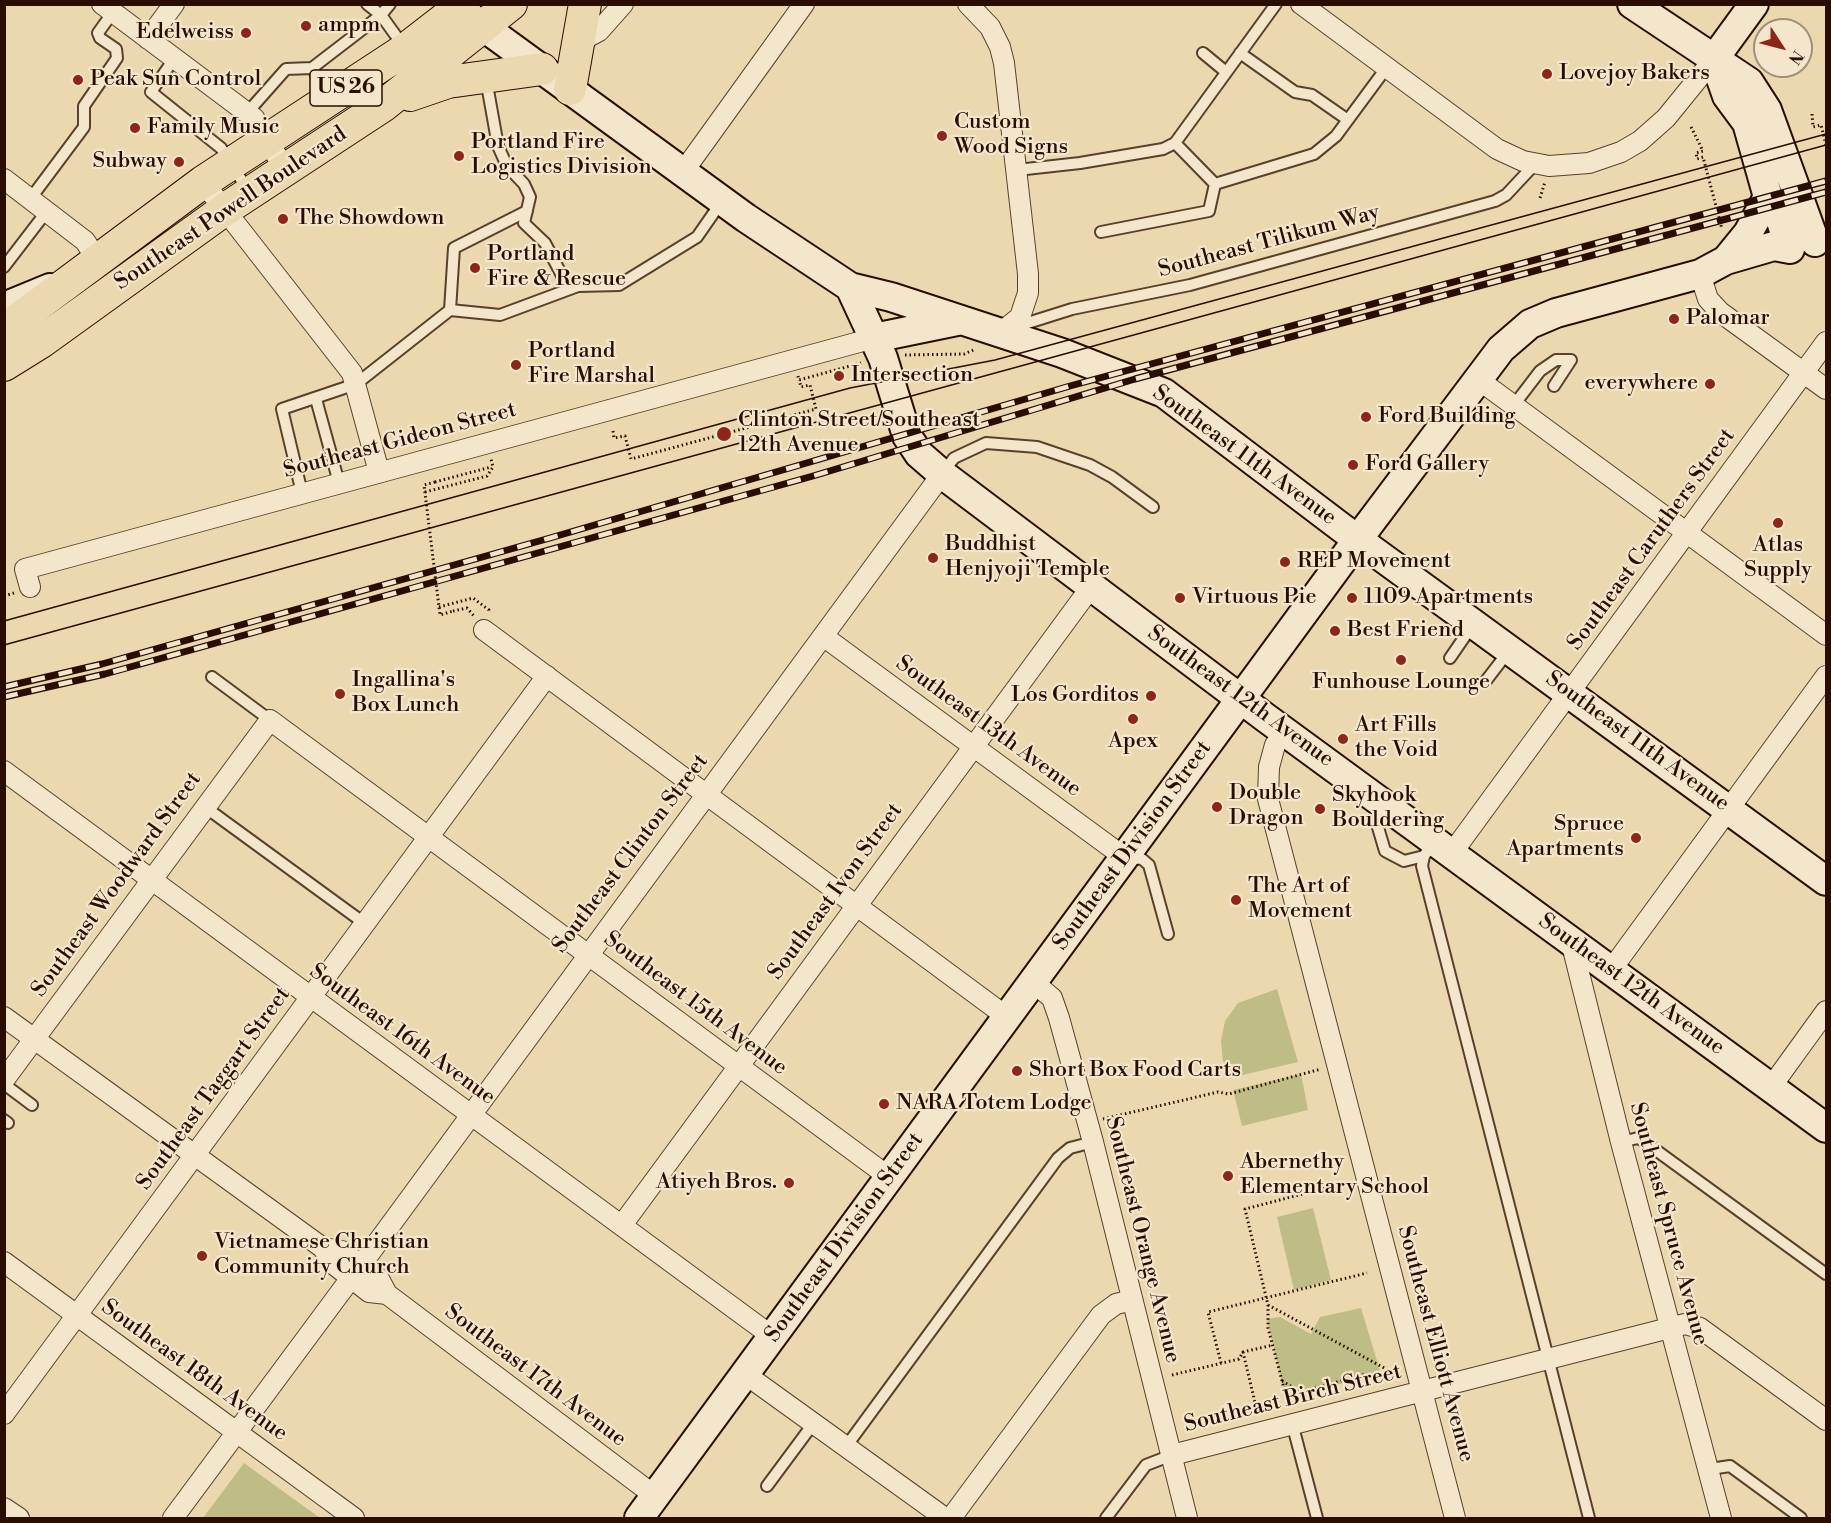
<!DOCTYPE html>
<html>
<head>
<meta charset="utf-8">
<style>
  body { margin:0 }
  #map { position:relative; width:1831px; height:1523px; overflow:hidden; background:#ecd8ae; font-family:"Libre Bodoni",serif }
  canvas { display:block }
  .frame { position:absolute; inset:0; border:6px solid #290d00; pointer-events:none }
  .north { position:absolute; left:1753px; top:18px; width:60px; height:60px; box-sizing:border-box; background:#f3e6ca; border:2px solid #a28f79; border-radius:50%; rotate:126deg; font-size:16px; font-weight:700; line-height:24px; text-align:center; color:#290d00 }
  .north::after { content:''; display:block; margin:auto; width:21px; height:27px; background:#8f2418; clip-path:polygon(50% 0,100% 100%,50% 72%,0 100%) }
</style>
</head>
<body>
<div id="map">
<canvas width="1831" height="1523"></canvas>
<div class="frame"></div>
<div class="north">N</div>
</div>
<script>
const ctx = document.querySelector('canvas').getContext('2d');
ctx.lineJoin = 'round';
function fill(path, color) { ctx.fillStyle = color; ctx.fill(path, 'evenodd'); }
const toPath = rows => new Path2D(rows.map(r => 'M' + r).join(''));
function stroke(path, color, width, dash) { ctx.strokeStyle = color; ctx.lineWidth = width; ctx.lineCap = dash ? 'butt' : 'round'; ctx.setLineDash(dash || []); ctx.stroke(path); }
function label(font, color, halo, rows, align = 'center') {
  ctx.font = font + ' "Libre Bodoni",serif'; ctx.lineWidth = 4.5; ctx.setLineDash([]); ctx.textBaseline = 'middle'; ctx.strokeStyle = halo; ctx.fillStyle = color; for (const [text, x, y, turn = 0] of rows) {
    ctx.save(); ctx.translate(x, y); ctx.rotate((+turn || 0) * Math.PI / 180); ctx.textAlign = isNaN(turn) ? turn : align; if (halo) ctx.strokeText(text, 0, 0); ctx.fillText(text, 0, 0); ctx.restore();
  }
}
fill(toPath([
  [1277,989,1298,1062,1230,1078,1223,1061,1221,1041,1225,1021,1238,1003],
  [1301,1074,1308,1110,1242,1126,1233,1090],
  [1313,1208,1331,1280,1294,1290,1277,1217],
  [1361,1308,1381,1374,1298,1394,1283,1387,1267,1319,1280,1317,1311,1334,1320,1317],
  [244,1463,320,1518,203,1518]
]), '#bebd86');
const lane = toPath([
  [367,4,381,15,404,47],
  [1203,53,1226,72],
  [1240,53,1295,92,1312,95,1348,120],
  [174,59,151,92,221,148,249,192],
  [312,68,381,15,390,4],
  [486,79,498,146,507,166,524,184,530,197,524,223,545,243,569,289],
  [247,113,286,69,312,68,330,94],
  [1175,143,1215,184,1314,154,1336,136,1387,67],
  [1017,170,1080,163,1163,149,1175,143,1276,4],
  [31,198,84,127,84,106,117,58,116,49,100,38,98,33,113,12],
  [1101,232,1209,211,1215,184],
  [4,267,47,211],
  [450,310,454,248,527,211],
  [1015,327,1072,309,1190,285,1495,201,1506,195,1535,164],
  [316,399,339,483],
  [1514,405,1540,371,1556,360,1571,360,1554,386],
  [942,474,954,458,986,443,1037,447,1090,465,1112,477,1153,507],
  [302,493,282,409,356,384,450,310,500,315,578,286,619,285,697,237,722,201],
  [1450,658,1472,626],
  [212,677,270,720],
  [1485,682,1508,652],
  [205,807,364,923],
  [1390,809,1377,824,1385,851,1404,861,1424,856],
  [1434,842,1424,856,1422,866,1589,1518],
  [1128,858,1142,859,1149,865,1168,934],
  [4,1084,32,1105],
  [4,1120,8,1123],
  [1621,1142,1638,1138,1642,1140,1826,1274],
  [1292,1423,1317,1518],
  [845,1448,1058,1158,1070,1148,1093,1142],
  [1710,1469,1730,1466,1801,1518],
  [767,1486,813,1424],
  [1106,1518,1146,1465,1172,1455]
]);
const street = toPath([
  [102,4,254,118,284,168],
  [968,4,990,27,1000,47,1004,63,1028,274,1028,293,1020,317,1000,333],
  [1301,4,1497,149,1523,161,1549,166,1589,163,1621,152,1640,141,1666,118,1714,59],
  [148,39,174,4],
  [577,43,599,31,623,4],
  [683,172,804,4],
  [4,179,85,241,98,261],
  [203,182,352,373,379,472],
  [1700,274,1708,299,1720,312,1826,389],
  [1479,380,1826,635],
  [30,587,25,569,874,338],
  [484,630,1007,1017],
  [823,636,1124,857],
  [1285,731,1275,745,1269,767,1268,799,1455,1518],
  [4,771,773,1337],
  [1452,853,1826,342],
  [1571,941,1621,1142,1721,1518],
  [1611,970,1826,676],
  [1033,982,1052,998,1059,1018,1093,1142,1187,1518],
  [4,1017,323,1248,332,1263,369,1292,387,1294],
  [4,1080,270,720,889,1177],
  [1771,1087,1826,1011],
  [622,1225,1091,587],
  [323,1248,342,1251,379,1279,387,1294,655,1496],
  [4,1262,354,1518],
  [361,1265,942,474],
  [745,1374,945,1518],
  [4,1414,547,676],
  [1172,1455,1685,1324,1700,1328,1826,1420],
  [4,1508,19,1518],
  [173,1518,351,1278],
  [951,1518,1101,1315,1116,1304,1132,1300]
]);
const secondary = toPath([
  [1632,4,1749,82,1767,110,1815,242],
  [466,14,746,218,850,287,891,297,1062,353,1164,393,1342,528,1826,881],
  [1714,59,1727,96,1747,123,1768,197,1776,206,1790,249],
  [1714,59,1754,4],
  [1726,260,1748,233,1768,197],
  [850,287,883,358,907,436,919,454,942,474,1266,718,1826,1128],
  [4,307,50,288],
  [874,338,957,321],
  [639,1518,1358,539,1501,349,1530,324,1556,313,1700,274,1726,260,1774,246,1790,249]
]);
const primary = toPath([
  [570,89,585,4],
  [410,95,448,82,542,69],
  [4,330,203,182,406,49,464,4],
  [4,365,41,342,224,210,384,105,511,4]
]);
stroke(lane, '#5a402c', 14);
stroke(street, '#5a402c', 22);
stroke(secondary, '#290d00', 32);
stroke(primary, '#290d00', 34);
stroke(toPath([
  [1812,114,1813,127,1821,125,1826,145],
  [1691,127,1703,151,1696,153,1697,159,1703,157,1722,229],
  [1540,198,1545,182],
  [905,355,964,354,976,349],
  [798,376,799,380,861,363],
  [613,431,614,438,625,436,631,459,816,409,810,385,801,387,799,380],
  [435,482,491,467],
  [425,492,487,476,493,467,491,459],
  [4,596,14,593],
  [439,607,473,598,489,610,488,613],
  [453,611,467,608,474,616],
  [1103,1119,1218,1092,1229,1094,1321,1069],
  [1268,1305,1399,1376],
  [1243,1352,1258,1415],
  [1221,1363,1208,1312,1367,1273],
  [1172,1375,1239,1359,1243,1352,1273,1345],
  [1282,1381,1301,1392,1366,1374],
  [1289,1407,1268,1328,1268,1305,1245,1209,1345,1183]
]), '#290d00', 3, [1.5, 3]);
stroke(lane, '#f3e6ca', 10);
stroke(street, '#f3e6ca', 20);
stroke(secondary, '#f3e6ca', 28);
stroke(primary, '#ecd8ae', 32);
stroke(toPath([
  [4,621,850,388,995,360,1826,134],
  [4,645,1826,145]
]), '#290d00', 1.5);
const rail = toPath([
  [4,687,102,664,550,538,1070,386,1826,181],
  [4,697,105,674,813,476,1135,379,1826,192]
]);
stroke(rail, '#290d00', 7);
stroke(rail, '#f3e6ca', 4.5, [14]);
stroke(toPath([
  [435,482,424,485,440,615,453,611]
]), '#290d00', 3, [1.5, 3]);
for (const [x, y, r, color] of [
  [306,26,6,"#8f2418"],
  [246,33,6,"#8f2418"],
  [1547,74,6,"#8f2418"],
  [78,80,6,"#8f2418"],
  [135,128,6,"#8f2418"],
  [942,136,6,"#8f2418"],
  [459,156,6,"#8f2418"],
  [179,162,6,"#8f2418"],
  [283,219,6,"#8f2418"],
  [475,268,6,"#8f2418"],
  [1674,319,6,"#8f2418"],
  [516,365,6,"#8f2418"],
  [839,376,6,"#8f2418"],
  [1710,384,6,"#8f2418"],
  [1366,417,6,"#8f2418"],
  [724,434,8,"#8f2418"],
  [1353,465,6,"#8f2418"],
  [1778,523,6,"#8f2418"],
  [933,558,6,"#8f2418"],
  [1285,562,6,"#8f2418"],
  [1180,598,6,"#8f2418"],
  [1352,598,6,"#8f2418"],
  [1335,631,6,"#8f2418"],
  [1401,660,6,"#8f2418"],
  [340,694,6,"#8f2418"],
  [1151,696,6,"#8f2418"],
  [1133,719,6,"#8f2418"],
  [1343,739,6,"#8f2418"],
  [1217,807,6,"#8f2418"],
  [1320,809,6,"#8f2418"],
  [1636,838,6,"#8f2418"],
  [1236,900,6,"#8f2418"],
  [1017,1071,6,"#8f2418"],
  [884,1104,6,"#8f2418"],
  [1228,1176,6,"#8f2418"],
  [789,1183,6,"#8f2418"],
  [202,1256,6,"#8f2418"]
]) { const dot = new Path2D(); dot.arc(x, y, r, 0, 2 * Math.PI); ctx.fillStyle = color; ctx.fill(dot); stroke(dot, '#f3e6ca', 2); }
for (const [x, y, w] of [
  [346,88,72]
]) { const box = new Path2D(); box.roundRect(x - w / 2, y - 18, w, 36, 4.5); ctx.fillStyle = '#f3e6ca'; ctx.fill(box); stroke(box, '#290d00', 1.5); }
label('bold 21px', '#290d00', null, [
  ["US 26",346,88]
]);
label('22px', '#290d00', '#f3e6ca', [
  ["ampm",318,26],
  ["Edelweiss",234,33,"right"],
  ["Lovejoy Bakers",1559,74],
  ["Peak Sun Control",90,80],
  ["Custom",954,123],
  ["Wood Signs",954,148],
  ["Family Music",147,128],
  ["Portland Fire",471,143],
  ["Logistics Division",471,168],
  ["Subway",167,162,"right"],
  ["The Showdown",295,219],
  ["Portland",487,255],
  ["Fire & Rescue",487,280],
  ["Palomar",1686,319],
  ["Portland",528,352],
  ["Fire Marshal",528,377],
  ["Intersection",851,376],
  ["everywhere",1698,384,"right"],
  ["Ford Building",1378,417],
  ["Clinton Street/Southeast",738,421],
  ["12th Avenue",738,446],
  ["Ford Gallery",1365,465],
  ["Buddhist",945,545],
  ["Henjyoji Temple",945,570],
  ["Atlas",1778,546,"center"],
  ["Supply",1778,571,"center"],
  ["REP Movement",1297,562],
  ["Virtuous Pie",1192,598],
  ["1109 Apartments",1364,598],
  ["Best Friend",1347,631],
  ["Ingallina's",352,681],
  ["Box Lunch",352,706],
  ["Funhouse Lounge",1401,683,"center"],
  ["Los Gorditos",1139,696,"right"],
  ["Art Fills",1355,726],
  ["the Void",1355,751],
  ["Apex",1133,742,"center"],
  ["Double",1229,794],
  ["Dragon",1229,819],
  ["Skyhook",1332,796],
  ["Bouldering",1332,821],
  ["Spruce",1624,825,"right"],
  ["Apartments",1624,850,"right"],
  ["The Art of",1248,887],
  ["Movement",1248,912],
  ["Short Box Food Carts",1029,1071],
  ["NARA Totem Lodge",896,1104],
  ["Abernethy",1240,1163],
  ["Elementary School",1240,1188],
  ["Atiyeh Bros.",777,1183,"right"],
  ["Vietnamese Christian",214,1243],
  ["Community Church",214,1268]
], 'left');
label('22px', '#290d00', '#f3e6ca', [
  ["Southeast Powell Boulevard",231,209,-34],
  ["Southeast Tilikum Way",1269,242,-15],
  ["Southeast Gideon Street",400,441,-15],
  ["Southeast 11th Avenue",1244,456,36],
  ["Southeast Caruthers Street",1652,540,-54],
  ["Southeast 12th Avenue",1240,697,36],
  ["Southeast 13th Avenue",988,727,36],
  ["Southeast 11th Avenue",1637,742,36],
  ["Southeast Division Street",1133,846,-54],
  ["Southeast Clinton Street",631,854,-53],
  ["Southeast Woodward Street",117,885,-54],
  ["Southeast Ivon Street",836,892,-54],
  ["Southeast 12th Avenue",1631,985,36],
  ["Southeast 15th Avenue",695,1004,37],
  ["Southeast 16th Avenue",402,1035,36],
  ["Southeast Taggart Street",214,1089,-54],
  ["Southeast Spruce Avenue",1668,1224,75],
  ["Southeast Division Street",845,1238,-54],
  ["Southeast Orange Avenue",1142,1240,76],
  ["Southeast Elliott Avenue",1435,1344,75],
  ["Southeast 18th Avenue",194,1371,36],
  ["Southeast 17th Avenue",535,1376,37],
  ["Southeast Birch Street",1293,1399,-14]
]);
</script>
</body>
</html>
